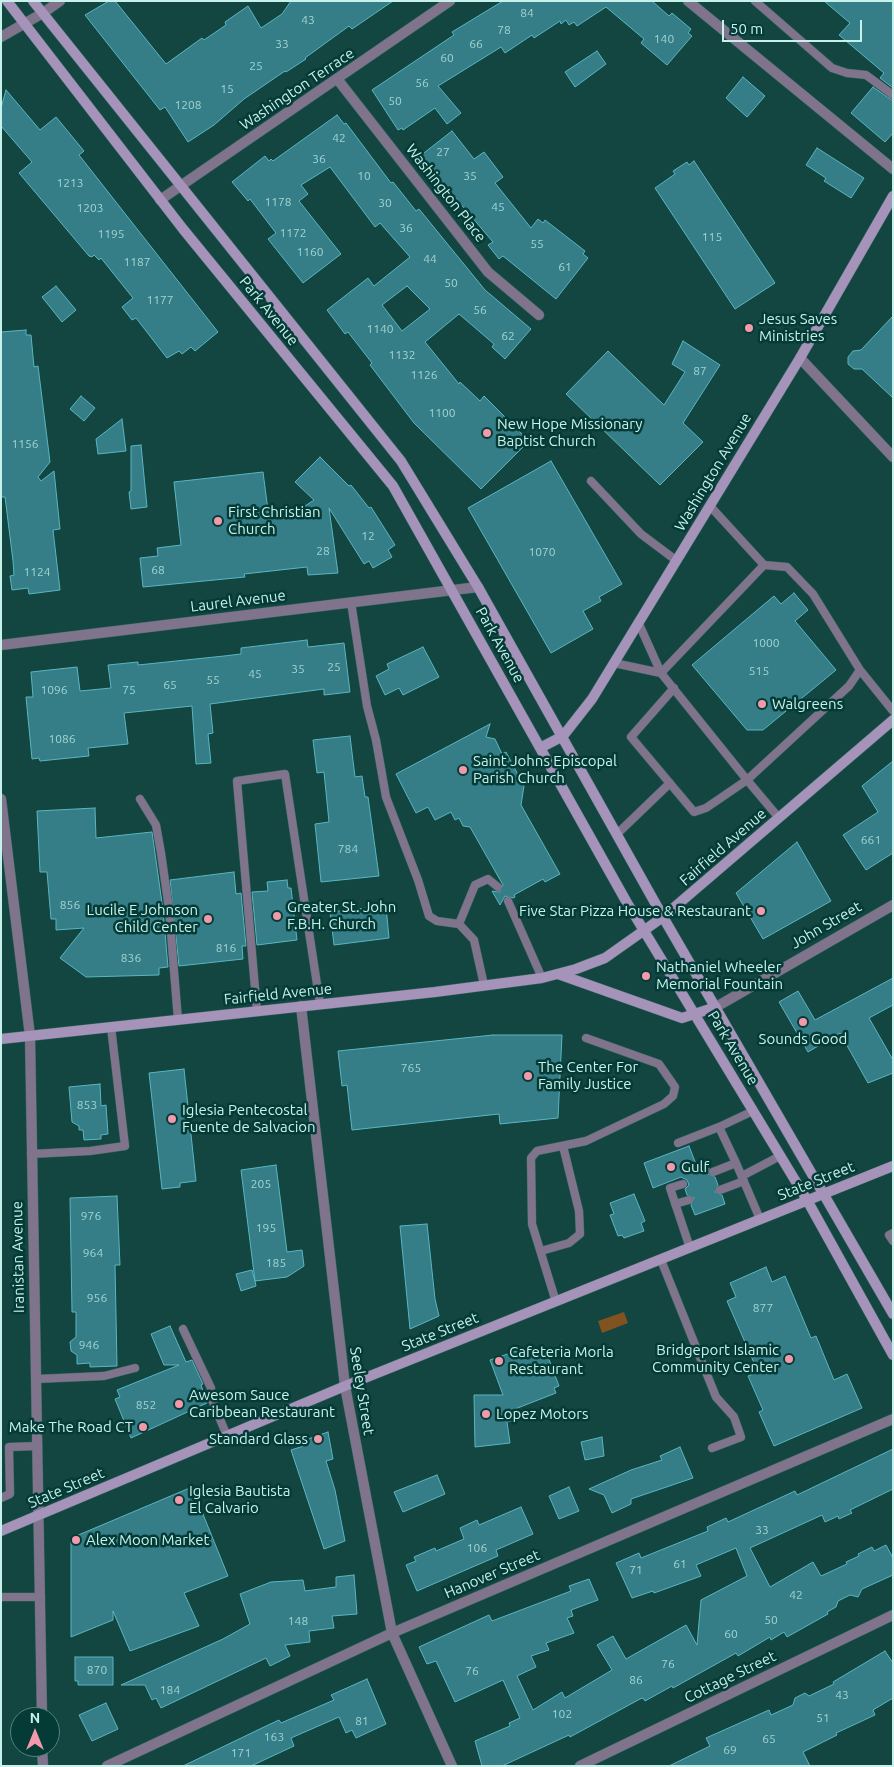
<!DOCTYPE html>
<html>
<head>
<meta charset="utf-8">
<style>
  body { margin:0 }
  #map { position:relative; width:894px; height:1767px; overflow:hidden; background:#134541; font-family:Ubuntu,sans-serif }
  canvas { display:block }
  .frame { position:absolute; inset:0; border:2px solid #c7f1eb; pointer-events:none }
  .north { position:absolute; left:10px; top:1707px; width:50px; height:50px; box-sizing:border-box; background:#053b36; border:1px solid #53847e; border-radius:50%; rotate:0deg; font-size:14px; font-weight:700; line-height:20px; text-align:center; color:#c7f1eb }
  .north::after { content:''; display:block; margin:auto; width:18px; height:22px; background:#f29aac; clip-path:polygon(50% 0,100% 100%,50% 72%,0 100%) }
  .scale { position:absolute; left:722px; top:20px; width:140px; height:22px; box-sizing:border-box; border:2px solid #c7f1eb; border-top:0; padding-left:6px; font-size:15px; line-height:18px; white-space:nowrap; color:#c7f1eb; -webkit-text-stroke:4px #053b36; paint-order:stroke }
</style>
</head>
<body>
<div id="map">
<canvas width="894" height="1767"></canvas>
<div class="frame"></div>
<div class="north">N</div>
<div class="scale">50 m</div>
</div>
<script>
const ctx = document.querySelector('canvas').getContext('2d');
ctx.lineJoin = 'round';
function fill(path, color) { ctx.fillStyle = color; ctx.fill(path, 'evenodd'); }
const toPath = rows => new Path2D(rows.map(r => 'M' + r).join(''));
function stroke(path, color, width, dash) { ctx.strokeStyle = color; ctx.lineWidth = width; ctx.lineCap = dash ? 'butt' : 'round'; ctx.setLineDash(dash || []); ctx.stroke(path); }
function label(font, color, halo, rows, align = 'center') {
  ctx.font = font + ' Ubuntu,sans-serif'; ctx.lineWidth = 5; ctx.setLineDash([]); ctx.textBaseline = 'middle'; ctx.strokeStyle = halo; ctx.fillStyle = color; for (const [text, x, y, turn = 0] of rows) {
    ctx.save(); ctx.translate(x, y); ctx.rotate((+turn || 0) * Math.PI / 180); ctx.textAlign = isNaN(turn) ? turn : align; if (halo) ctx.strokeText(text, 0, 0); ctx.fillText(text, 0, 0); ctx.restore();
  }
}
fill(toPath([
  [624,1312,628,1323,602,1333,598,1321]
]), '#805320');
const building = toPath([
  [109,1,115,1,166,64,202,38,204,40,226,25,225,22,248,6,261,28,282,14,291,1,393,1,352,29,349,26,305,58,306,59,286,72,285,71,244,99,214,125,188,142,165,107,160,110,85,15,109,1],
  [503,1,652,1,669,16,672,13,691,29,688,33,692,36,667,65,641,43,644,39,606,7,577,26,574,22,569,25,566,20,561,24,560,21,534,38,532,35,505,53,501,47,438,86,461,113,447,124,435,108,403,130,402,128,398,130,372,90,454,35,452,32,503,1],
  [824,1,893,1,893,88,880,78,884,73,839,35,850,23,824,1],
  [597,51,606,64,575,87,565,72,597,51],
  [743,77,765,96,747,117,726,98,743,77],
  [873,87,893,101,893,133,885,142,851,113,873,87],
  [6,90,40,130,56,117,84,151,79,155,218,332,195,351,191,347,182,354,179,351,167,358,136,318,132,320,122,307,133,298,101,258,99,260,94,255,92,257,89,256,19,173,32,162,1,126,1,108,6,90],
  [337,115,344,124,346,123,391,183,393,182,416,211,419,209,485,290,531,329,505,359,492,347,494,344,459,314,425,342,459,384,460,382,480,401,484,396,529,441,481,489,414,423,370,365,372,363,348,332,345,334,327,310,368,278,374,286,410,257,380,223,375,227,330,167,301,185,308,194,299,201,341,254,303,283,268,239,276,233,250,199,248,201,232,182,265,156,269,161,271,159,273,161,337,115],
  [407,286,430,309,402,331,382,305,407,286],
  [452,131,474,159,484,152,503,177,495,183,531,228,538,219,543,223,545,220,585,251,583,254,588,258,556,299,503,256,499,259,488,245,493,242,420,156,452,131],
  [817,148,864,178,851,198,824,181,826,178,806,165,817,148],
  [694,161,775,283,735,309,655,188,675,174,673,171,687,162,689,165,694,161],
  [56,286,76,310,62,322,42,297,56,286],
  [893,316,893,398,862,369,854,369,848,364,848,357,853,351,861,350,893,316],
  [26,330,26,335,31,335,34,367,38,366,50,462,38,477,41,481,54,471,60,529,53,530,60,590,29,594,28,588,12,590,10,576,14,575,13,561,5,497,1,497,1,332,26,330],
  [683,341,720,365,683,423,703,442,660,485,566,394,608,351,664,405,685,372,672,364,683,341],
  [81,396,95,408,84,421,70,409,81,396],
  [122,419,126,451,98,454,96,439,122,419],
  [141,445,147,507,131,509,129,492,131,491,131,446,141,445],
  [320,457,349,486,351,485,369,508,371,507,395,545,388,550,392,557,373,568,369,561,364,564,329,508,338,573,308,575,307,567,244,574,245,577,143,587,140,558,158,556,157,548,181,545,174,482,263,472,269,518,311,516,305,506,314,500,295,482,320,457],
  [551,461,622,584,599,597,601,601,583,611,593,629,551,653,468,508,551,461],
  [794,593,808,610,795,621,836,670,763,730,747,730,692,665,774,596,781,604,794,593],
  [307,640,308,647,344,643,350,692,324,695,324,689,210,704,213,733,208,734,211,763,196,764,192,706,124,713,128,744,88,748,89,756,40,761,39,758,32,759,26,697,33,697,31,672,77,667,80,691,111,688,108,665,138,662,138,665,224,656,241,654,241,648,307,640],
  [423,647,439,677,403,695,399,688,385,695,376,676,389,669,387,664,423,647],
  [490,724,486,737,495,739,502,754,506,752,524,786,521,805,560,874,545,882,543,879,514,895,515,897,513,898,505,896,500,905,492,891,500,892,503,885,470,827,463,826,459,818,455,820,451,812,435,820,428,807,416,813,396,774,490,724],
  [350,736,355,777,362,776,365,797,368,797,379,876,321,882,315,824,329,822,324,772,317,773,313,740,350,736],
  [893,761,893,853,866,870,843,835,878,812,862,786,893,761],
  [95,808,96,838,152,832,163,910,168,967,159,968,159,975,86,977,60,958,84,928,56,930,56,919,51,919,47,872,40,872,37,811,95,808],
  [797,842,831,901,763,939,736,893,797,842],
  [234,872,236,894,241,893,246,946,242,946,243,959,179,966,170,880,234,872],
  [287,880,288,888,291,888,297,940,257,945,252,892,268,891,267,882,287,880],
  [386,906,389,938,334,945,330,912,386,906],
  [893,978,893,1005,869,1018,893,1060,893,1073,868,1083,840,1033,808,1052,779,1002,798,991,815,1020,893,978],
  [493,1035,562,1035,558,1118,500,1124,499,1114,352,1130,347,1085,342,1086,338,1051,493,1035],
  [184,1069,196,1181,180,1183,180,1187,162,1189,149,1073,184,1069],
  [100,1084,101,1106,106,1105,108,1134,101,1135,101,1139,84,1140,83,1130,79,1130,79,1126,72,1122,69,1087,100,1084],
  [689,1146,699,1172,709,1168,708,1174,715,1177,718,1185,715,1192,722,1195,725,1204,695,1215,691,1205,694,1198,687,1195,685,1189,689,1185,687,1180,681,1177,653,1188,644,1163,689,1146],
  [276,1165,287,1252,302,1250,304,1266,287,1277,255,1281,256,1286,241,1291,236,1274,252,1270,255,1281,241,1170,276,1165],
  [634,1194,645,1221,641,1223,644,1231,624,1238,622,1235,618,1236,610,1215,614,1214,610,1203,634,1194],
  [117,1196,120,1265,115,1265,117,1366,90,1367,90,1363,77,1364,77,1355,71,1351,70,1342,76,1337,76,1312,72,1312,70,1198,117,1196],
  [427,1224,435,1299,439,1316,410,1329,400,1226,427,1224],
  [766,1267,772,1282,785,1276,811,1338,816,1336,834,1380,847,1374,862,1408,774,1446,759,1412,763,1410,748,1376,758,1372,727,1301,736,1297,730,1283,766,1267],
  [170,1326,186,1362,192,1360,203,1384,201,1385,207,1403,131,1438,115,1399,120,1397,117,1390,179,1365,164,1365,151,1334,170,1326],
  [525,1348,527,1354,545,1349,559,1386,554,1388,556,1393,515,1409,518,1419,507,1422,510,1443,475,1447,474,1395,503,1395,490,1360,525,1348],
  [328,1432,333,1459,326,1461,335,1490,345,1541,324,1549,291,1450,310,1444,308,1439,328,1432],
  [602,1437,604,1456,585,1460,581,1442,602,1437],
  [680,1447,693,1478,631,1499,631,1504,612,1513,604,1495,589,1489,631,1470,662,1460,660,1456,680,1447],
  [893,1449,893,1489,850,1510,852,1513,839,1519,838,1516,825,1522,822,1515,750,1548,770,1587,813,1562,821,1576,847,1564,846,1562,859,1556,858,1554,872,1547,874,1551,886,1545,893,1558,893,1575,862,1589,858,1597,850,1595,838,1601,836,1607,827,1612,828,1614,787,1637,784,1632,771,1640,770,1637,738,1656,736,1653,673,1688,672,1686,645,1701,643,1698,640,1699,570,1737,569,1735,502,1766,482,1766,475,1741,510,1726,509,1723,520,1718,503,1680,455,1702,436,1661,427,1664,419,1647,489,1615,492,1621,571,1591,569,1586,589,1579,598,1600,571,1610,573,1616,567,1618,574,1633,546,1643,549,1650,531,1656,536,1667,517,1676,533,1710,562,1692,565,1698,612,1670,597,1645,613,1636,626,1659,686,1625,697,1645,701,1600,747,1576,736,1548,696,1565,701,1576,654,1593,653,1591,632,1598,616,1563,639,1553,641,1558,708,1531,707,1527,726,1518,728,1522,795,1491,797,1495,893,1449],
  [437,1475,445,1494,403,1512,394,1492,437,1475],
  [192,1487,228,1576,184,1593,199,1626,130,1651,113,1611,113,1620,71,1637,71,1540,76,1536,192,1487],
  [569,1487,579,1511,559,1519,549,1496,569,1487],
  [521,1507,533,1534,496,1550,498,1556,417,1591,406,1565,416,1561,414,1557,435,1548,436,1551,464,1539,460,1528,477,1520,479,1525,521,1507],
  [354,1575,357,1614,332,1616,334,1628,309,1631,310,1642,285,1645,290,1656,270,1666,266,1658,161,1708,156,1698,152,1700,145,1685,121,1685,223,1639,250,1624,240,1594,271,1582,303,1580,305,1591,336,1587,336,1577,354,1575],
  [885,1651,893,1663,893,1698,873,1710,875,1715,836,1733,837,1735,803,1752,810,1766,669,1766,710,1746,706,1738,769,1710,771,1715,793,1705,795,1698,805,1693,809,1696,834,1684,833,1682,885,1651],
  [75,1657,113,1657,113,1685,78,1685,78,1681,75,1681,75,1657],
  [367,1679,386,1724,356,1738,352,1730,346,1733,339,1717,291,1738,294,1746,251,1766,183,1766,264,1727,279,1720,281,1723,334,1700,331,1695,367,1679],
  [106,1703,118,1729,92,1741,79,1715,106,1703]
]);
fill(building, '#357e87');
stroke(building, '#5ab6c1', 1);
const service = toPath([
  [755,1,832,68,847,73,866,75,893,95],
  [591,481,641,534,677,561],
  [710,506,764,565,787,567,813,594,860,670,893,711],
  [351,602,367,706,376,740,386,797,418,880,429,916,437,921,459,924,474,940,484,985],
  [639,624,661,673,747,780,849,686,860,670],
  [614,663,661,673],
  [661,673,764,565],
  [674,688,631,737,694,812,706,808,747,780,779,818],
  [140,799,156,825,161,853,169,909,178,1020],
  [617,834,670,783],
  [508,901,542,978],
  [459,924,475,885,488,879,498,887],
  [257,1011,237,781,285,774,320,1004],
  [678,1143,719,1127],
  [31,1154,90,1151,125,1146,111,1027],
  [736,1163,760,1219],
  [713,1172,736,1163,719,1127,753,1111],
  [742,1176,780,1156],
  [683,1184,670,1188,690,1248],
  [720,1190,744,1181],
  [675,1204,689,1200],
  [893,1233,889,1235,893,1241],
  [541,1251,569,1243,580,1234,579,1211,563,1146],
  [661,1260,716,1397,734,1417,741,1437,712,1448],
  [556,1302,532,1224,531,1158,537,1151,586,1141,664,1104,673,1096,675,1087,659,1064,586,1038],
  [183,1329,211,1388,212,1400,227,1436],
  [36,1379,104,1376,135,1368],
  [1,1498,10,1494,9,1447,38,1446],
  [1,1597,41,1597]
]);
const minor = toPath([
  [688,1,893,169],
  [43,13,60,1],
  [338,80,488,272,539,315],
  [160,200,450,1],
  [800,358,893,457],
  [1,645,478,587],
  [301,1006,345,1386,392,1633,452,1766],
  [107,1766,392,1633,893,1419],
  [580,1766,893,1615]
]);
const tertiary = toPath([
  [1,37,43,13],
  [1,799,30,1036,42,1717],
  [716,1007,893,905],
  [42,1747,43,1766]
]);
const secondary = toPath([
  [7,1,183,229,393,486,626,901,807,1200,893,1355],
  [33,1,401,461,478,587,663,917,893,1314],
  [540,748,563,736,592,699,800,358,893,196],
  [558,974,682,1018,716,1007],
  [1,1039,435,992,542,978,576,969,605,958,663,917,893,720],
  [1,1531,345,1386,893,1166]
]);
stroke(service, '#336460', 9);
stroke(minor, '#336460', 11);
stroke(tertiary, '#336460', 11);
stroke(secondary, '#336460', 11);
stroke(service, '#80748d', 8);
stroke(minor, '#80748d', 10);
stroke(tertiary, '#80748d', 10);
stroke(secondary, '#a593ba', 10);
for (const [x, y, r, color] of [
  [749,328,5,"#f29aac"],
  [487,433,5,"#f29aac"],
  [218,521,5,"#f29aac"],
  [762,704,5,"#f29aac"],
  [463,770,5,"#f29aac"],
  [761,911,5,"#f29aac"],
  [277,916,5,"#f29aac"],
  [208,919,5,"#f29aac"],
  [646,976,5,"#f29aac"],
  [803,1022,5,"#f29aac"],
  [528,1076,5,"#f29aac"],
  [172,1119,5,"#f29aac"],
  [671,1167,5,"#f29aac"],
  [789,1359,5,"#f29aac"],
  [499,1361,5,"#f29aac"],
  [179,1404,5,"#f29aac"],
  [486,1414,5,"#f29aac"],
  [143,1427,5,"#f29aac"],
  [318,1439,5,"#f29aac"],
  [179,1500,5,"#f29aac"],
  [76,1540,5,"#f29aac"]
]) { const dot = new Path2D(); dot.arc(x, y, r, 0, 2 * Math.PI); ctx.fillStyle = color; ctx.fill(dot); stroke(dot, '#053b36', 2); }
label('12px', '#a2d4d2', null, [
  ["84",527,13],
  ["43",308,20],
  ["78",504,30],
  ["140",664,39],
  ["33",282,44],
  ["66",476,44],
  ["60",447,58],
  ["25",256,66],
  ["56",422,83],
  ["15",227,89],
  ["50",395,101],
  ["1208",188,105],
  ["42",339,138],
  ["27",443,152],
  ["36",319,159],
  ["10",364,176],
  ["35",470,176],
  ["1213",70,183],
  ["1178",278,202],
  ["30",385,203],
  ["45",498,207],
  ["1203",90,208],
  ["36",406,228],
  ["1172",293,233],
  ["1195",111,234],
  ["115",712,237],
  ["55",537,244],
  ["1160",310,252],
  ["44",430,259],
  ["1187",137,262],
  ["61",565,267],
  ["50",451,283],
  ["1177",160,300],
  ["56",480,310],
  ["1140",380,329],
  ["62",508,336],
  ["1132",402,355],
  ["87",700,371],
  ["1126",424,375],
  ["1100",442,413],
  ["1156",25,444],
  ["12",368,536],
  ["28",323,551],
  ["1070",542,552],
  ["68",158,570],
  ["1124",37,572],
  ["1000",766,643],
  ["25",334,667],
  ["35",298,669],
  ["515",759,671],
  ["45",255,674],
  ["55",213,680],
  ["65",170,685],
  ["1096",54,690],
  ["75",129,690],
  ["1086",62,739],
  ["661",871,840],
  ["784",348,849],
  ["856",70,905],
  ["816",226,948],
  ["836",131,958],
  ["765",411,1068],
  ["853",87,1105],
  ["205",261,1184],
  ["976",91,1216],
  ["195",266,1228],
  ["964",93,1253],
  ["185",276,1263],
  ["956",97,1298],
  ["877",763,1308],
  ["946",89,1345],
  ["852",146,1405],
  ["33",762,1530],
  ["106",477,1548],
  ["61",680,1564],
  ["71",636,1570],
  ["42",796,1595],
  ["50",771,1620],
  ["148",298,1621],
  ["60",731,1634],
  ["76",668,1664],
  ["870",97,1670],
  ["76",472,1671],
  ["86",636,1680],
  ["184",170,1690],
  ["43",842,1695],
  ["102",562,1714],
  ["51",823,1718],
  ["81",362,1721],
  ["163",274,1737],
  ["65",769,1739],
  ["69",730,1750],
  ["171",241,1753]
]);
label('15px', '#c7f1eb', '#053b36', [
  ["Washington Terrace",297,89,-34],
  ["Washington Place",446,193,52],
  ["Park Avenue",269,311,51],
  ["Washington Avenue",713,472,-59],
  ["Laurel Avenue",238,601,-7],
  ["Park Avenue",500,645,61],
  ["Fairfield Avenue",723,847,-41],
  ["John Street",826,925,-30],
  ["Fairfield Avenue",278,994,-6],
  ["Park Avenue",733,1048,59],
  ["State Street",816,1181,-22],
  ["Iranistan Avenue",18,1257,-91],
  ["State Street",440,1332,-22],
  ["Seeley Street",362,1391,81],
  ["State Street",66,1488,-23],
  ["Hanover Street",492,1574,-23],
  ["Cottage Street",730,1677,-26]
]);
label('15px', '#c7f1eb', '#053b36', [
  ["Jesus Saves",759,319],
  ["Ministries",759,336],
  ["New Hope Missionary",497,424],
  ["Baptist Church",497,441],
  ["First Christian",228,512],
  ["Church",228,529],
  ["Walgreens",772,704],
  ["Saint Johns Episcopal",473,761],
  ["Parish Church",473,778],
  ["Greater St. John",287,907],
  ["F.B.H. Church",287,924],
  ["Lucile E Johnson",198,910,"right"],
  ["Child Center",198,927,"right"],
  ["Five Star Pizza House & Restaurant",751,911,"right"],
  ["Nathaniel Wheeler",656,967],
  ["Memorial Fountain",656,984],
  ["Sounds Good",803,1039,"center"],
  ["The Center For",538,1067],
  ["Family Justice",538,1084],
  ["Iglesia Pentecostal",182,1110],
  ["Fuente de Salvacion",182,1127],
  ["Gulf",681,1167],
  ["Bridgeport Islamic",779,1350,"right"],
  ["Community Center",779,1367,"right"],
  ["Cafeteria Morla",509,1352],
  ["Restaurant",509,1369],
  ["Awesom Sauce",189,1395],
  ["Caribbean Restaurant",189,1412],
  ["Lopez Motors",496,1414],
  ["Make The Road CT",133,1427,"right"],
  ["Standard Glass",308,1439,"right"],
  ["Iglesia Bautista",189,1491],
  ["El Calvario",189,1508],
  ["Alex Moon Market",86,1540]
], 'left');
</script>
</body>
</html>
